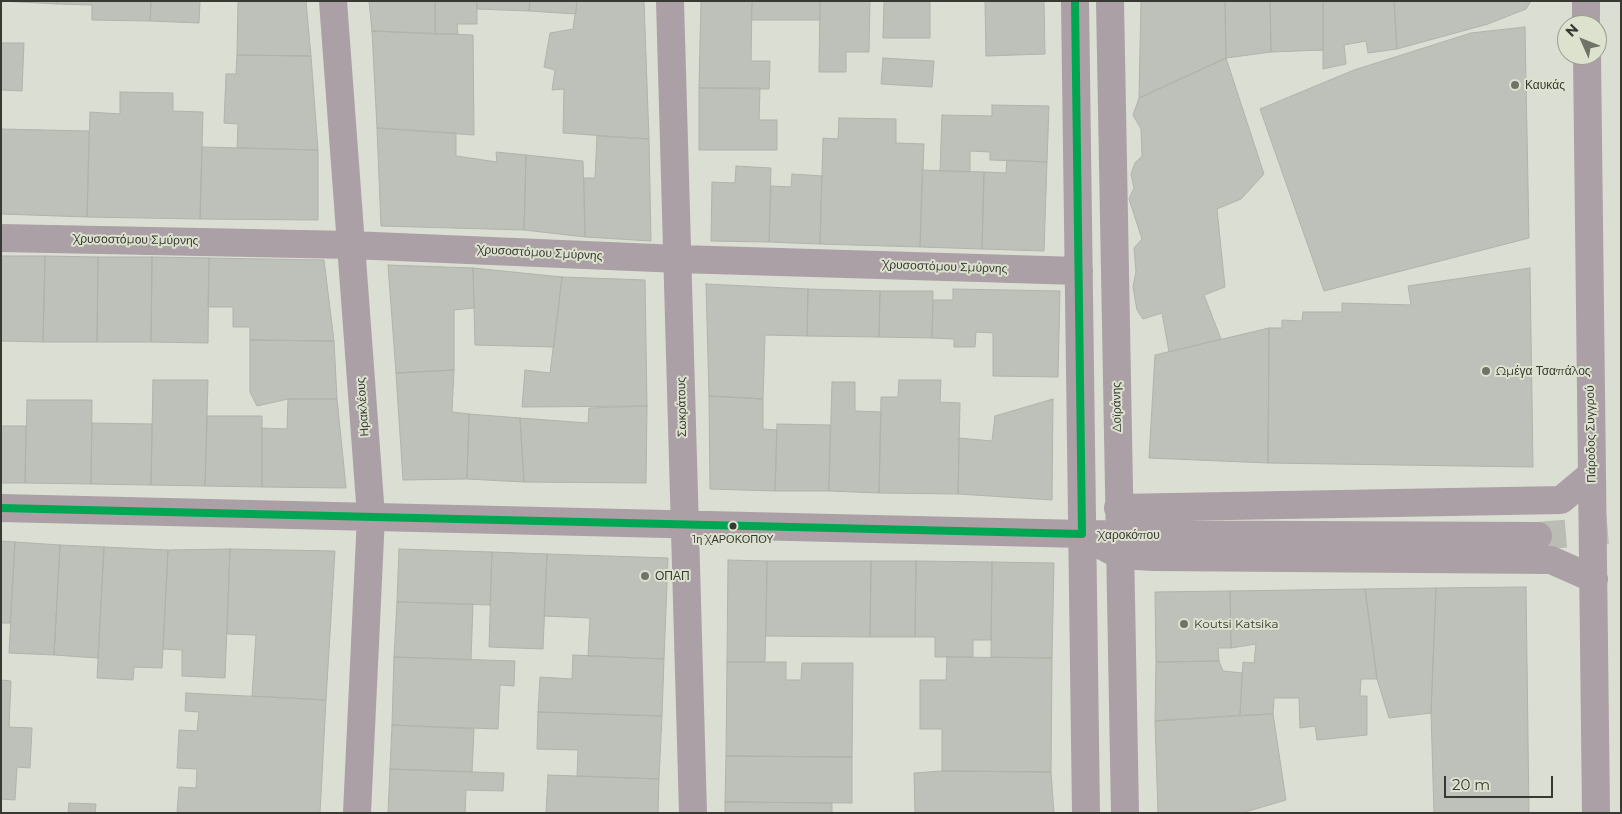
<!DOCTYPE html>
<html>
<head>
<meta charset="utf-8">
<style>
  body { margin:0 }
  #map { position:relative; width:1622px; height:814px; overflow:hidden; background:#dbded3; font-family:Montserrat,sans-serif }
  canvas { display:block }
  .frame { position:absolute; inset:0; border:2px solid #373932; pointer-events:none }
  .north { position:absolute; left:1557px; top:15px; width:50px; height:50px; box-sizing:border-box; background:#dde2cf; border:1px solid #9b9e90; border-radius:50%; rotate:314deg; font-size:14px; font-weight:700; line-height:20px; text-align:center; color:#373932 }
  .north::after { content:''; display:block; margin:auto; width:18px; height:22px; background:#70736a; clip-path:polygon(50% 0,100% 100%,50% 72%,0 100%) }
  .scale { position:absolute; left:1444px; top:776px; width:109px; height:22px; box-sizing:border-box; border:2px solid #373932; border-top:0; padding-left:6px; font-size:15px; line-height:18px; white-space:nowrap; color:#373932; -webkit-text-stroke:4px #dde2cf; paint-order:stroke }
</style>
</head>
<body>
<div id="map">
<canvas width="1622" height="814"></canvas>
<div class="frame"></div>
<div class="north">N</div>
<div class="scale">20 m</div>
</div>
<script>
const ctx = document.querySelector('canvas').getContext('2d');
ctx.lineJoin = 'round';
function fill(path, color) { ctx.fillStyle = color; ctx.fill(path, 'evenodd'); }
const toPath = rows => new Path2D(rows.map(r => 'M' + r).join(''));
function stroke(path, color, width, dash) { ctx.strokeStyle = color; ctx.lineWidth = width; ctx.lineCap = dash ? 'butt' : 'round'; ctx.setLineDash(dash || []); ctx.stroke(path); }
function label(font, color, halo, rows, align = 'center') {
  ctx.font = font + ' Montserrat,sans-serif'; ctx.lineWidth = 4; ctx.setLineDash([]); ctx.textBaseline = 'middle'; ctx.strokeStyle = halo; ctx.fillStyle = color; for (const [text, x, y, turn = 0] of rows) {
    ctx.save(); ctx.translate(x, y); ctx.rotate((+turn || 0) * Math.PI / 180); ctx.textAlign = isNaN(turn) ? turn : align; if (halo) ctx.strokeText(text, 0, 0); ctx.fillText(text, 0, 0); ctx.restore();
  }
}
const building = toPath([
  [1,1,57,1,57,4,1,1],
  [57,1,151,1,150,21,92,20,92,5,57,4,57,1],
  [151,1,200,1,199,23,150,21,151,1],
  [238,1,306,1,311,56,237,55,238,1],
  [369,1,435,1,435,34,372,31,369,1],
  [435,1,477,1,477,24,457,24,458,34,435,34,435,1],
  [477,1,530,1,529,11,477,9,477,1],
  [530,1,577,1,576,14,529,11,530,1],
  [577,1,644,1,649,139,563,133,564,89,552,90,555,70,544,67,550,33,573,29,577,1],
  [701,1,752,1,751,61,770,61,769,89,699,88,701,1],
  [752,1,820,1,820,20,751,20,752,1],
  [820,1,870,1,869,52,846,52,846,72,819,72,820,1],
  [884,1,930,1,930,38,883,38,884,1],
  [985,1,1044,1,1045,54,986,56,985,1],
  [1141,1,1225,1,1226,58,1139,98,1141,1],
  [1225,1,1270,1,1271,52,1226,58,1225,1],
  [1270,1,1323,1,1323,50,1271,52,1270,1],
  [1323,1,1394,1,1397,49,1368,53,1366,41,1344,45,1346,64,1323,69,1323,1],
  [1394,1,1531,1,1526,9,1488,24,1397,49,1394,1],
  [1525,27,1529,238,1324,291,1260,109,1354,70,1471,33,1525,27],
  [372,31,473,35,474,135,377,128,372,31],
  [1,43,24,43,22,91,1,90,1,43],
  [237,55,311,56,318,150,237,148,238,124,224,123,226,74,236,74,237,55],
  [883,58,934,61,932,87,881,84,883,58],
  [1226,58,1264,174,1241,199,1217,209,1225,287,1204,295,1221,339,1169,352,1162,313,1143,319,1137,310,1133,287,1136,272,1134,248,1142,239,1129,199,1134,188,1131,174,1135,163,1142,156,1141,129,1133,115,1139,98,1226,58],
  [699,88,760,88,759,120,777,120,777,150,699,150,699,88],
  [120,92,173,93,173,111,203,112,200,219,87,217,90,112,120,114,120,92],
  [992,105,1049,106,1047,162,990,160,990,152,970,151,970,172,940,171,942,115,992,116,992,105],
  [839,118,896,119,896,143,924,144,920,247,820,244,823,138,838,139,839,118],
  [377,128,456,133,456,156,497,162,496,152,526,155,524,230,381,226,377,128],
  [1,129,89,131,87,217,1,214,1,129],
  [597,136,649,139,651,241,585,237,584,178,595,178,597,136],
  [202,147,318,150,318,220,200,219,202,147],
  [526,155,583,161,585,237,524,230,526,155],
  [1007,160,1047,162,1044,251,982,249,984,172,1006,173,1007,160],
  [736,166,771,168,769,242,711,241,712,182,735,183,736,166],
  [922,170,984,172,982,249,920,247,922,170],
  [792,174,822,176,820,244,769,242,771,186,791,187,792,174],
  [1,256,45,256,43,342,1,341,1,256],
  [45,256,98,257,97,342,43,342,45,256],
  [98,257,152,257,151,342,97,342,98,257],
  [152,257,209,258,208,343,151,342,152,257],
  [209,258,324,260,334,341,250,340,250,327,233,327,233,307,208,307,209,258],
  [388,265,473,268,474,308,454,310,454,370,396,373,388,265],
  [473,268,562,277,554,347,475,345,473,268],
  [1530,268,1533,467,1268,463,1269,328,1282,328,1282,320,1302,321,1303,312,1342,312,1342,303,1411,305,1408,286,1530,268],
  [562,277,645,280,647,406,522,407,525,370,550,373,562,277],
  [706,284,808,289,807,336,765,335,763,399,709,396,706,284],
  [808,289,880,291,879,337,807,336,808,289],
  [953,289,1060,291,1058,377,993,376,993,333,976,332,975,347,954,347,954,339,932,338,933,300,953,300,953,289],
  [880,291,933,291,932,338,879,337,880,291],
  [1269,328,1268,463,1149,458,1155,355,1269,328],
  [250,340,334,341,337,399,288,399,257,406,250,392,250,340],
  [454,370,452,412,469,414,467,479,403,480,396,373,454,370],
  [153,380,208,380,205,486,151,485,153,380],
  [899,380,941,380,940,402,960,403,958,494,879,493,881,397,898,397,899,380],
  [832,382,855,382,855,411,881,412,879,493,829,491,832,382],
  [709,396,763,399,763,429,777,430,775,491,710,489,709,396],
  [288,399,337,399,346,488,262,487,262,428,287,429,288,399],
  [1053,399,1052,500,958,494,959,438,992,441,995,416,1053,399],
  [27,400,92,400,91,484,25,483,27,400],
  [647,406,646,483,524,482,520,418,588,423,589,408,647,406],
  [469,414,520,418,524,482,467,479,469,414],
  [207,416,262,416,262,487,205,486,207,416],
  [92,423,152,424,151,485,91,484,92,423],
  [777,424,830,425,829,491,775,491,777,424],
  [1,426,26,426,25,483,1,483,1,426],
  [1,541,15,542,10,623,1,623,1,541],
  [15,542,60,545,54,655,9,653,15,542],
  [60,545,104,547,98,658,54,655,60,545],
  [104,547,168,550,162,668,134,667,133,680,97,678,104,547],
  [230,549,225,678,182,676,182,650,163,649,168,550,230,549],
  [230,549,335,551,326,700,252,696,256,635,227,634,230,549],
  [399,549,492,552,490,605,397,602,399,549],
  [492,552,547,554,543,649,489,647,492,552],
  [547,554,668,558,664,659,588,656,590,618,544,616,547,554],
  [728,560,767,561,765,662,727,662,728,560],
  [767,561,871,561,870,637,766,636,767,561],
  [871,561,916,561,915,637,870,637,871,561],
  [916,561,992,562,991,640,973,640,973,657,935,657,935,637,915,637,916,561],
  [992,562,1054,563,1052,658,991,657,992,562],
  [1526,587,1529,813,1434,813,1431,713,1436,588,1526,587],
  [1436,588,1431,713,1389,718,1377,679,1365,589,1436,588],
  [1365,589,1377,679,1361,679,1360,696,1367,696,1367,735,1317,740,1315,726,1300,728,1299,698,1274,698,1273,714,1240,715,1243,662,1254,663,1256,644,1231,648,1230,591,1365,589],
  [1230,591,1231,648,1218,648,1219,661,1156,662,1155,592,1230,591],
  [397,602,473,604,471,660,394,657,397,602],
  [573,655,664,659,662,716,538,712,540,677,572,679,573,655],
  [394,657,515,661,514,686,500,685,498,729,392,725,394,657],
  [947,657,1052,658,1051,772,942,771,942,729,920,729,920,680,946,680,947,657],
  [1219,661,1223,671,1242,673,1240,715,1155,721,1156,662,1219,661],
  [727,662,786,662,786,680,801,680,802,663,853,663,852,757,726,756,727,662],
  [1,680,11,681,9,727,32,728,30,768,17,767,15,800,1,799,1,680],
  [186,693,326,700,320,813,177,813,179,787,196,788,197,769,177,768,179,730,197,731,199,712,185,711,186,693],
  [538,712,662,716,659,779,577,776,578,750,537,749,538,712],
  [1273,714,1286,800,1242,813,1158,813,1155,721,1273,714],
  [392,725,474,729,472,772,390,769,392,725],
  [726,756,852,757,852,803,725,802,726,756],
  [390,769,504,773,503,791,466,790,465,813,388,813,390,769],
  [942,771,1051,772,1054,813,915,813,914,773,942,771],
  [548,775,659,779,658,813,546,813,548,775],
  [725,802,832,803,832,813,725,813,725,802],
  [69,803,96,804,95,813,68,813,69,803]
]);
fill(building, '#bec1b9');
stroke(building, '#b1b3ab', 1);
stroke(toPath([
  [1538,536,1621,529]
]), '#babdb3', 28, [28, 14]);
stroke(toPath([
  [333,1,371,516,357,813],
  [670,1,693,813],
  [1075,1,1086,813],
  [1110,1,1125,813],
  [1586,1,1586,25],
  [1587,55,1596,813],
  [1,238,351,245,679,259,1079,271],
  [1,508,1082,534,1538,536],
  [1118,508,1561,500,1592,474],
  [1104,547,1119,555,1154,557,1551,560,1594,579]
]), '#aba0a5', 28);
stroke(toPath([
  [1,508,1082,534,1075,1]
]), '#00a651', 8);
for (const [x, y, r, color] of [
  [1515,85,5,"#70736a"],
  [1486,371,5,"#70736a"],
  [733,526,4.5,"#373932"],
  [645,576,5,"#70736a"],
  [1184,624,5,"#70736a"]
]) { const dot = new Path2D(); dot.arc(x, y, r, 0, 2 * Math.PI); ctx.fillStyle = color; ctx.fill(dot); stroke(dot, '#dde2cf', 2); }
label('11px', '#373932', '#dde2cf', [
  ["1η ΧΑΡΟΚΟΠΟΥ",733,540]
]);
label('12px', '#373932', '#dde2cf', [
  ["Καυκάς",1525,85],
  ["Ωμέγα Τσαπάλος",1496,371],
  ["ΟΠΑΠ",655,576],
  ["Koutsi Katsika",1194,624]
], 'left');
label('12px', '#373932', '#dde2cf', [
  ["Χρυσοστόμου Σμύρνης",136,240,1],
  ["Χρυσοστόμου Σμύρνης",540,253,3],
  ["Χρυσοστόμου Σμύρνης",945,267,2],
  ["Ηρακλέους",363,407,-94],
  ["Σωκράτους",682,407,-91],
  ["Δοϊράνης",1117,407,-91],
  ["Πάροδος Συγγρού",1591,434,-91],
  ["Χαροκόπου",1129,535]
]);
</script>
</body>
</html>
